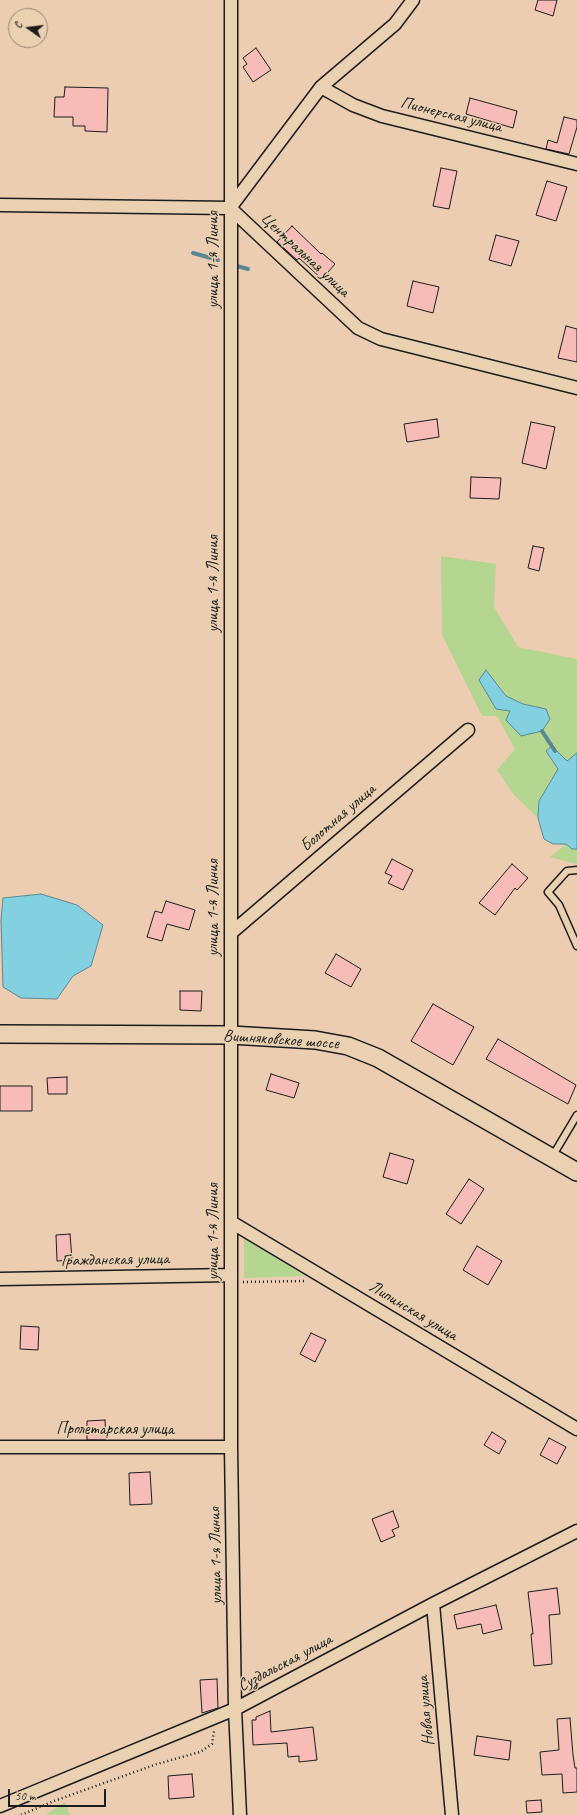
<!DOCTYPE html>
<html>
<head>
<meta charset="utf-8">
<style>
  body { margin:0 }
  #map { position:relative; width:577px; height:1815px; overflow:hidden; background:#eccdb2; font-family:Caveat,sans-serif }
  canvas { display:block }
  .north { position:absolute; left:8px; top:8px; width:40px; height:40px; box-sizing:border-box; background:#e9d1b1; border:1px solid #978975; border-radius:50%; rotate:284deg; font-size:11px; font-weight:700; line-height:16px; text-align:center; color:#1c1c1c }
  .north::after { content:''; display:block; margin:auto; width:14px; height:18px; background:#1c1c1c; clip-path:polygon(50% 0,100% 100%,50% 72%,0 100%) }
  .scale { position:absolute; left:8px; top:1789px; width:98px; height:18px; box-sizing:border-box; border:2px solid #1c1c1c; border-top:0; padding-left:5px; font-size:12px; line-height:14px; white-space:nowrap; color:#1c1c1c; -webkit-text-stroke:3px #e9d1b1; paint-order:stroke }
</style>
</head>
<body>
<div id="map">
<canvas width="577" height="1815"></canvas>
<div class="north">С</div>
<div class="scale">50 m</div>
</div>
<script>
const ctx = document.querySelector('canvas').getContext('2d');
ctx.lineJoin = 'round';
function fill(path, color) { ctx.fillStyle = color; ctx.fill(path, 'evenodd'); }
const toPath = rows => new Path2D(rows.map(r => 'M' + r).join(''));
function stroke(path, color, width, dash) { ctx.strokeStyle = color; ctx.lineWidth = width; ctx.lineCap = dash ? 'butt' : 'round'; ctx.setLineDash(dash || []); ctx.stroke(path); }
function label(font, color, halo, rows, align = 'center') {
  ctx.font = font + ' Caveat,sans-serif'; ctx.lineWidth = 3; ctx.setLineDash([]); ctx.textBaseline = 'middle'; ctx.strokeStyle = halo; ctx.fillStyle = color; for (const [text, x, y, turn = 0] of rows) {
    ctx.save(); ctx.translate(x, y); ctx.rotate((+turn || 0) * Math.PI / 180); ctx.textAlign = isNaN(turn) ? turn : align; if (halo) ctx.strokeText(text, 0, 0); ctx.fillText(text, 0, 0); ctx.restore();
  }
}
fill(toPath([
  [441,556,496,564,494,607,518,647,577,659,577,753,567,761,552,746,558,769,539,801,538,818,514,795,497,770,515,749,497,716,482,716,442,635],
  [497,682,506,696,523,704,546,709,496,709],
  [566,844,572,849,577,849,577,864,550,857],
  [244,1237,305,1276,244,1278],
  [65,1802,70,1815,45,1815]
]), '#b5d690');
const water = toPath([
  [486,670,506,696,523,704,546,709,550,719,542,731,521,736,506,720,510,711,496,709,479,680,486,670],
  [552,746,567,761,577,753,577,849,572,849,566,844,553,844,544,839,538,818,539,801,558,769,546,751,552,746],
  [41,894,77,905,103,925,91,966,73,976,57,999,21,998,3,987,1,920,3,898,41,894]
]);
fill(water, '#83d0e1');
stroke(water, '#5a8892', 1);
stroke(toPath([
  [193,253,218,260],
  [233,265,248,269],
  [542,731,555,751]
]), '#5a8892', 4);
const building = toPath([
  [538,0,557,0,553,16,535,10,538,0],
  [256,48,271,70,253,82,243,67,247,64,243,58,256,48],
  [65,87,108,88,107,132,85,131,85,126,73,126,73,117,54,117,55,97,64,97,65,87],
  [470,98,517,111,513,128,466,114,470,98],
  [564,117,577,120,577,127,569,154,546,149,548,140,557,143,564,117],
  [441,168,457,171,449,209,433,206,441,168],
  [547,181,567,187,556,221,536,215,547,181],
  [292,226,321,254,322,253,335,264,322,279,299,258,297,260,277,242,292,226],
  [496,235,519,241,511,266,489,260,496,235],
  [413,281,439,287,433,313,407,306,413,281],
  [566,326,577,329,577,362,558,358,566,326],
  [437,419,439,437,407,442,404,424,437,419],
  [531,422,555,427,546,469,522,463,531,422],
  [471,477,501,478,499,499,470,498,471,477],
  [533,546,544,548,539,571,528,568,533,546],
  [392,859,413,870,403,890,388,883,392,876,385,873,392,859],
  [512,864,528,878,517,890,515,888,495,915,479,903,512,864],
  [166,901,195,910,189,930,167,924,162,941,147,937,155,911,162,913,166,901],
  [336,954,361,969,351,987,325,973,336,954],
  [180,991,202,991,201,1011,180,1010,180,991],
  [433,1004,474,1027,453,1065,411,1041,433,1004],
  [498,1039,576,1085,568,1104,486,1059,498,1039],
  [271,1074,299,1083,294,1098,266,1090,271,1074],
  [67,1077,67,1094,48,1094,47,1078,67,1077],
  [0,1086,32,1086,32,1111,0,1111,0,1086],
  [390,1153,414,1160,407,1184,383,1177,390,1153],
  [469,1179,484,1189,461,1224,446,1214,469,1179],
  [70,1234,72,1260,57,1261,56,1235,70,1234],
  [477,1246,502,1261,488,1285,463,1270,477,1246],
  [21,1326,39,1327,38,1350,20,1349,21,1326],
  [311,1333,326,1340,315,1362,300,1354,311,1333],
  [105,1420,106,1440,87,1440,87,1421,105,1420],
  [492,1432,506,1441,499,1454,484,1445,492,1432],
  [549,1438,566,1447,557,1464,540,1455,549,1438],
  [150,1472,152,1504,130,1505,129,1473,150,1472],
  [393,1511,399,1527,392,1530,395,1536,381,1542,372,1519,393,1511],
  [557,1588,560,1614,549,1615,552,1664,534,1666,531,1634,533,1634,528,1592,557,1588],
  [496,1605,502,1629,483,1634,481,1624,457,1629,454,1615,496,1605],
  [217,1679,218,1708,202,1713,200,1680,217,1679],
  [270,1711,271,1732,313,1727,317,1760,299,1762,299,1756,288,1757,287,1743,253,1745,252,1720,256,1720,256,1717,270,1711],
  [570,1718,573,1755,575,1768,577,1768,577,1792,563,1793,562,1774,542,1775,540,1752,559,1750,557,1719,570,1718],
  [477,1736,511,1741,509,1760,474,1755,477,1736],
  [192,1774,194,1797,169,1799,168,1776,192,1774],
  [541,1800,542,1812,527,1813,526,1801,541,1800]
]);
fill(building, '#f7bbb8');
stroke(building, '#1c1c1c', 1);
const lane = toPath([
  [577,870,567,871,548,892,559,905,577,946],
  [552,1157,577,1115]
]);
const street = toPath([
  [231,0,231,1447,235,1709,240,1815],
  [321,87,353,105,382,116,577,164],
  [0,205,230,208,358,328,381,339,577,388],
  [230,208,321,87,395,24,413,0],
  [231,933,468,730],
  [231,1222,577,1429],
  [0,1279,231,1275],
  [0,1447,231,1447],
  [433,1604,452,1815],
  [0,1806,235,1709,433,1604,577,1531]
]);
const secondary = toPath([
  [0,1034,231,1035,315,1040,348,1046,378,1058,577,1172]
]);
stroke(lane, '#1c1c1c', 9);
stroke(street, '#1c1c1c', 15);
stroke(secondary, '#1c1c1c', 20);
stroke(toPath([
  [243,1282,306,1281],
  [21,1815,54,1801,157,1764,200,1752,212,1744,214,1731]
]), '#1c1c1c', 2.5, [1, 3]);
stroke(lane, '#e9d1b1', 6);
stroke(street, '#e9d1b1', 12);
stroke(secondary, '#e9d1b1', 17);
label('17px', '#1c1c1c', '#e9d1b1', [
  ["Пионерская улица",451,115,14],
  ["Центральная улица",305,255,43],
  ["улица 1-я Линия",214,260,-90],
  ["улица 1-я Линия",214,584,-90],
  ["Болотная улица",338,818,-41],
  ["улица 1-я Линия",214,908,-90],
  ["Вишняковское шоссе",281,1040,4],
  ["улица 1-я Линия",214,1232,-90],
  ["Гражданская улица",115,1260,-1],
  ["Липинская улица",413,1311,31],
  ["Пролетарская улица",115,1430],
  ["улица 1-я Линия",216,1556,-91],
  ["Суздальская улица",285,1663,-28],
  ["Новая улица",426,1711,-95]
]);
</script>
</body>
</html>
